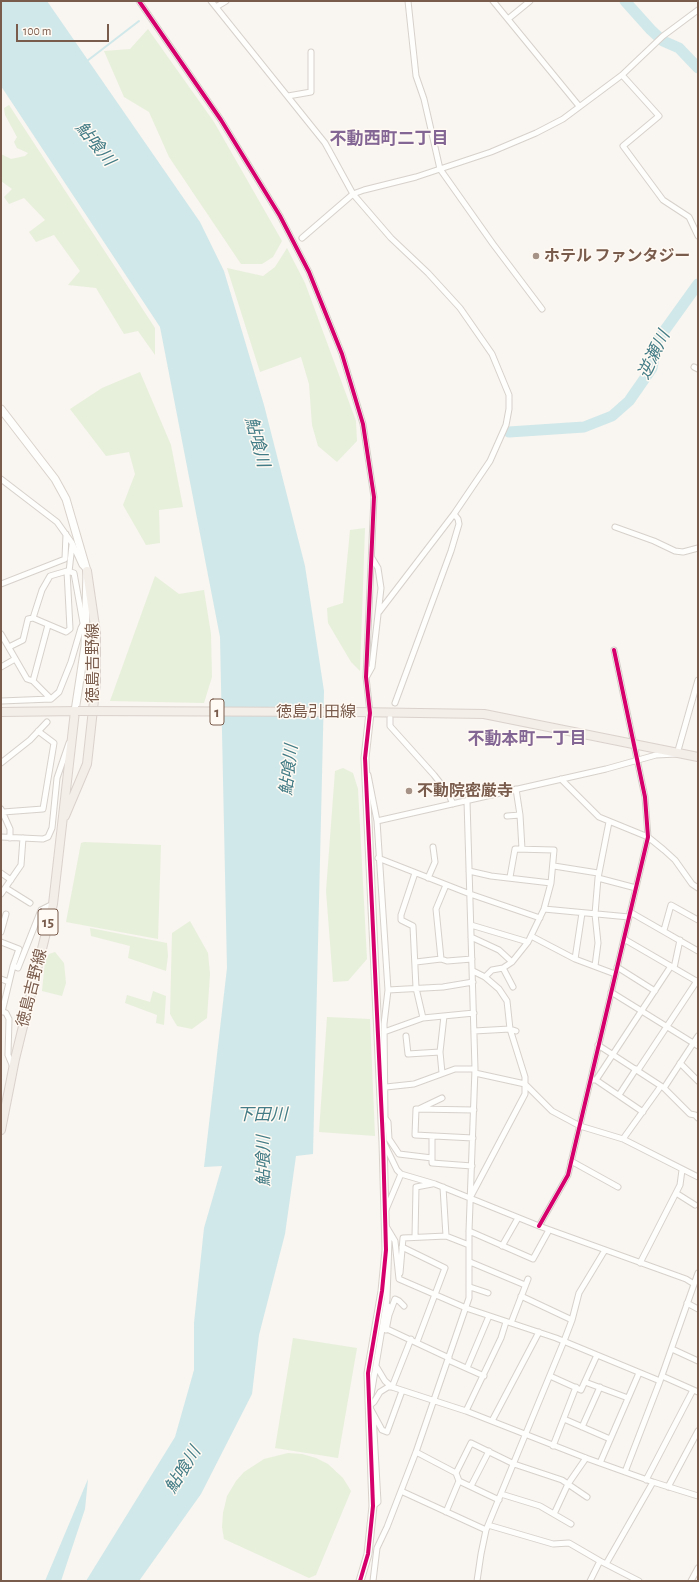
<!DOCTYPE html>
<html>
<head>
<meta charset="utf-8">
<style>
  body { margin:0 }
  #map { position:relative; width:699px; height:1582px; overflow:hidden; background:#f9f5f0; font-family:"Alegreya Sans",sans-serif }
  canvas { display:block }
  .frame { position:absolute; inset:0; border:2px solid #7a5c4d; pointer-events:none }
  .scale { position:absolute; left:16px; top:24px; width:93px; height:18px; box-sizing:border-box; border:2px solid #7a5c4d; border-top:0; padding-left:5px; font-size:12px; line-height:14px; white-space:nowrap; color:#7a5c4d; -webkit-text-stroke:3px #fffaf3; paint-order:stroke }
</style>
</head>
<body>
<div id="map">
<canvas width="699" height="1582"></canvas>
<div class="frame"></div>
<div class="scale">100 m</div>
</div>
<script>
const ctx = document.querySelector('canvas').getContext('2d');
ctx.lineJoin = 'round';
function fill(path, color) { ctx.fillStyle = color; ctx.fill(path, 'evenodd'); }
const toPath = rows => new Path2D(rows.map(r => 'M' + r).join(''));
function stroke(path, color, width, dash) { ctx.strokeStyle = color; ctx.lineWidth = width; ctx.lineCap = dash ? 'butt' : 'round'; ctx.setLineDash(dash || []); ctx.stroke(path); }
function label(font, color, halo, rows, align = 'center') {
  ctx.font = font + ' "Alegreya Sans","Noto Sans JP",sans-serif'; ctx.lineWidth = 3; ctx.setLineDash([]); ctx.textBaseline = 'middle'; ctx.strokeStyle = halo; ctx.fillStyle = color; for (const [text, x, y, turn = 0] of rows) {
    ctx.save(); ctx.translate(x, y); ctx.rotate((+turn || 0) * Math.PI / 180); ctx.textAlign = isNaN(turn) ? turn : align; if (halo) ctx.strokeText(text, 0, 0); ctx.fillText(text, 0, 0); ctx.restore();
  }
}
fill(toPath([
  [148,29,214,122,282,241,273,257,262,264,241,264,169,157,149,112,124,97,104,51,130,49],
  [9,105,155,328,155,355,138,331,124,334,96,288,68,285,80,271,54,235,36,242,29,232,45,220,24,198,9,204,4,197,12,189,1,181,1,154,11,159,25,156,28,153,17,148,14,142,17,137,5,115,4,108],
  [287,248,305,283,356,421,357,441,337,462,318,446,312,425,309,384,301,357,260,372,227,268,263,276,275,267],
  [140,372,171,445,183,507,159,510,160,543,146,545,123,505,135,474,129,452,106,456,70,409,102,388],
  [365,528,360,671,351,662,328,623,327,608,343,603,350,530],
  [155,576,179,594,204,590,211,634,212,677,204,703,110,701],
  [343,768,353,773,358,789,367,959,348,981,333,982,326,891,335,771],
  [84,842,161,845,158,939,66,922,81,843],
  [190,921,208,953,210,974,207,1018,192,1029,177,1026,170,1014,172,933],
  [90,928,167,943,168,956,166,971,128,958,130,946,91,936],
  [55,952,64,963,66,983,62,996,42,991,45,961,49,954],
  [153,991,166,996,164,1025,156,1023,157,1015,125,1003,127,995,150,1002],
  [327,1017,370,1019,375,1136,319,1132],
  [293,1338,357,1348,338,1458,275,1448],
  [288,1453,302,1454,316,1458,328,1464,343,1478,351,1491,316,1575,309,1578,224,1539,222,1527,223,1513,227,1496,236,1481,244,1472,264,1459]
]), '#e7f0db');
fill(toPath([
  [1,1,47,1,200,222,224,271,264,405,305,566,324,691,313,1154,296,1156,285,1234,259,1335,252,1394,201,1494,139,1581,86,1581,175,1437,194,1370,194,1323,204,1228,222,1166,204,1167,227,968,220,637,160,327,1,86],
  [88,1479,85,1509,61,1581,45,1581]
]), '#d0e8ea');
stroke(toPath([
  [87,61,139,21]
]), '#d0e8ea', 2);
stroke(toPath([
  [625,1,651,30,663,41,679,48,698,68],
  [509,432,584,427,612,416,629,401,652,368,657,341,698,284]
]), '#d0e8ea', 11);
const street = toPath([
  [139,1,221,120,280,216,309,272,342,354,363,424,374,497,366,677,370,713],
  [211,1,325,143,353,194,391,238,428,273,460,308,492,354,509,395,509,409,506,425,490,461,454,514,379,612],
  [408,1,416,76,424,99,440,169,493,244,542,309],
  [493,1,579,106],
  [216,7,226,1],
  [508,19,530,1],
  [622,75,659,116,623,146,663,200,689,217,698,236],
  [288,96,311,92,311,52],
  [302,238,353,194,364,190,416,177,491,152,536,133,563,119,622,75,663,36,698,10],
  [694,367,698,369],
  [1,479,57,522,72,543,82,565,86,569],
  [615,527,654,541,675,551,683,552,698,548],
  [69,572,72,545],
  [1,584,65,559,66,534],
  [33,618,42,590,50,576,67,571],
  [1,634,27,679,33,681,51,699],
  [9,647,23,640,28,619,33,618,66,632,70,629,67,571,74,573,83,623],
  [1,667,15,659],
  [367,676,372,667,381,588,378,568,372,558],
  [33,681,48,625],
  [1,701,51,699,59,692,71,662,81,628,85,620],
  [395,703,451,551,459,524,458,519,454,514],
  [390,718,390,726,434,775,448,793,453,804],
  [1,763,30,740,47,722],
  [368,775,377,821,388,990,384,1024,385,1118],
  [561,779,599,817,648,837,664,850,675,860,692,884,698,888],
  [516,789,520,815,522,849],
  [1,809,10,829,10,838],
  [3,812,43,809,54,743,38,731],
  [507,816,520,815],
  [377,821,606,769,656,755,677,754,698,680],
  [1,837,43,839,48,837,52,828,57,778,69,743],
  [378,858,470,894,540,918],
  [554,866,598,873],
  [469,871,491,876,551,883],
  [1,873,11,880],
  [415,873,401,915,401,920,413,926,416,988,423,1018],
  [428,878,435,862,433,847],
  [598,878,636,888],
  [6,888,30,903],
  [1,894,21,865,23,838],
  [544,909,629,917],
  [630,912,698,951],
  [471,925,528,942],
  [664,930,671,905,698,920],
  [1,932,6,914],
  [531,936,575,959,615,974],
  [471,937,499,950,512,962],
  [624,939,698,982],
  [1,942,19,949,13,966],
  [441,959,436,909,446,885],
  [575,959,582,913],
  [416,962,441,959,447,961,472,959],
  [595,966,598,943,595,914,598,878,609,822],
  [617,967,655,991],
  [503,968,513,987],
  [674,968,680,940],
  [485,977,492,970,503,968,512,962,528,942,544,909,551,883,554,850,515,849,510,877],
  [1,979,9,982],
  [388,990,443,987,473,982],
  [611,992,698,1046],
  [1,1011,6,1013,9,1019,8,1055,13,1067],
  [2,1012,13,966,18,968,41,910,53,904],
  [474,1031,510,1029,516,1031],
  [384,1032,423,1018,474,1013],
  [406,1036,408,1054,440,1052],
  [598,1045,664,1088,690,1114,695,1115,698,1118],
  [680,1063,698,1081],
  [638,1070,697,981],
  [442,1073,440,1052,444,1016],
  [475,1073,525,1084,552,1111,580,1126,623,1139,698,1177],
  [594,1080,596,1080,643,1112],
  [596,1080,671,966],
  [386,1087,414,1084,455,1069,475,1069],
  [664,1088,698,1036],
  [619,1095,636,1069],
  [421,1108,442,1098],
  [385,1118,388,1122,389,1139,399,1154,432,1158],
  [432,1136,432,1163,472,1166],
  [473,1138,415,1135,416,1109,474,1110],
  [623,1139,661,1086],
  [384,1143,397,1170,401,1174,435,1184,539,1226,686,1279,694,1284],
  [571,1161,618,1187],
  [443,1187,446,1236],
  [676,1193,695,1205],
  [471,1196,525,1094,525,1077,510,1029,507,1001,499,989,485,977,473,971],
  [385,1212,401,1174],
  [386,1226,395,1241,399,1279,466,1308,556,1338,660,1381],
  [539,1226,568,1175,648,837,645,797,614,650],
  [469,1231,533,1259,549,1230],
  [415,1237,416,1187,432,1184],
  [502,1246,518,1218],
  [402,1247,445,1268,417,1342],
  [470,1262,525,1285],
  [640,1263,680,1185,682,1170],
  [400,1273,403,1238,446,1236,469,1245],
  [470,1287,488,1293],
  [521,1296,572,1320],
  [687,1303,698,1309],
  [389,1315,395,1299,399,1301,404,1306],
  [511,1323,528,1279],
  [387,1329,449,1358],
  [386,1330,389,1315,388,1306],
  [672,1349,698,1361],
  [448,1360,484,1376],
  [376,1366,385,1381,392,1387,411,1339],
  [467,1368,489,1316],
  [550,1376,581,1390,597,1355],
  [662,1376,698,1392],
  [585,1382,628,1398],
  [371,1395,387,1299,389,1239,387,1233],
  [369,1406,374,1402,380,1392,388,1387,392,1387,466,1411,586,1458,653,1482,698,1496],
  [369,1406,382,1430,387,1432,402,1391],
  [466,1411,501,1338,506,1322],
  [564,1419,610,1439],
  [492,1421,539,1332],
  [582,1427,600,1387],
  [553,1446,576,1387],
  [416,1452,456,1473,459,1481,499,1500],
  [600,1463,639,1373],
  [625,1472,660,1381,698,1273],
  [456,1473,471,1443,514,1464,562,1480,587,1497],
  [646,1480,693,1390],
  [471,1486,489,1451],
  [668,1487,698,1431],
  [401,1491,486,1530],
  [501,1494,540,1506,571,1524],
  [373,1506,378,1502,373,1414],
  [446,1512,459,1481],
  [554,1514,568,1484,586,1458],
  [488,1525,553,1544,569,1543,600,1561,639,1581],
  [606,1564,653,1482],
  [373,1581,377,1548,387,1527,416,1452,469,1298,469,1231,475,1069,467,801],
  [477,1581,481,1554,486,1530,564,1341,572,1320,579,1293,605,1250],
  [590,1581,600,1561],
  [691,1581,698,1568]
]);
const secondary = toPath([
  [1,409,55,479,66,499,87,571,85,646,75,711],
  [360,1581,368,1554,373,1506,368,1373,382,1291,386,1250,383,1142,365,758,370,713]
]);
const primary = toPath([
  [1,712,78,711],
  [355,712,484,714,698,757],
  [65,816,87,764,96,682,96,633,87,571],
  [1,1130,15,1059,53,904,75,711]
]);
stroke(street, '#d7d1cb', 7);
stroke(secondary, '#d9d2cb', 9);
stroke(primary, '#dad1cc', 10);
stroke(street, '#fefefd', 5);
stroke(secondary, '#fefefd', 7);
stroke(primary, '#f3eee8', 8);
const primaryBridge = toPath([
  [78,711,355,712]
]);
stroke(primaryBridge, '#dad1cc', 10, []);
stroke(primaryBridge, '#f3eee8', 8);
stroke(toPath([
  [139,1,221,120,280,216,309,272,342,354,363,424,374,497,366,677,370,713,365,758,383,1142,386,1250,382,1291,368,1373,373,1506,368,1554,360,1581],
  [539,1226,568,1175,648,837,645,797,614,650]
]), '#d6006c', 4);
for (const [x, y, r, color] of [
  [536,256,4,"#a69286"],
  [409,791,4,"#a69286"]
]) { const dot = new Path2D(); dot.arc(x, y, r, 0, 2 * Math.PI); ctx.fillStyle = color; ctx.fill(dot); stroke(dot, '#fffaf3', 1.5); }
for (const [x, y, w] of [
  [217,712,14],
  [48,922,20]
]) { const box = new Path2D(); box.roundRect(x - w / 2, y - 13, w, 26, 3); ctx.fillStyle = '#fffaf3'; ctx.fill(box); stroke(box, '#7a5c4d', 1); }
label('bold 15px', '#7a5c4d', null, [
  ["1",217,712],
  ["15",48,922]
]);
label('bold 16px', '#7a5c4d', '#fffaf3', [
  ["ホテル ファンタジー",544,256],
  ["不動院密厳寺",417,791]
], 'left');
label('16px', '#7a5c4d', '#fffaf3', [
  ["徳島吉野線",93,663,-90],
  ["徳島引田線",316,712],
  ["徳島吉野線",32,988,-76]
]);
label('bold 17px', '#846695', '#fffaf3', [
  ["不動西町二丁目",389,139],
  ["不動本町一丁目",527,739]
]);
label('italic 17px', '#437c86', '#fffaf3', [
  ["鮎喰川",95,144,51],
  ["逆瀬川",654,355,-64],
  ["鮎喰川",257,442,75],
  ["鮎喰川",289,770,-83],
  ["下田川",262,1115],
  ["鮎喰川",264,1161,-90],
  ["鮎喰川",183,1470,-58]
]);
</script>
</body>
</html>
